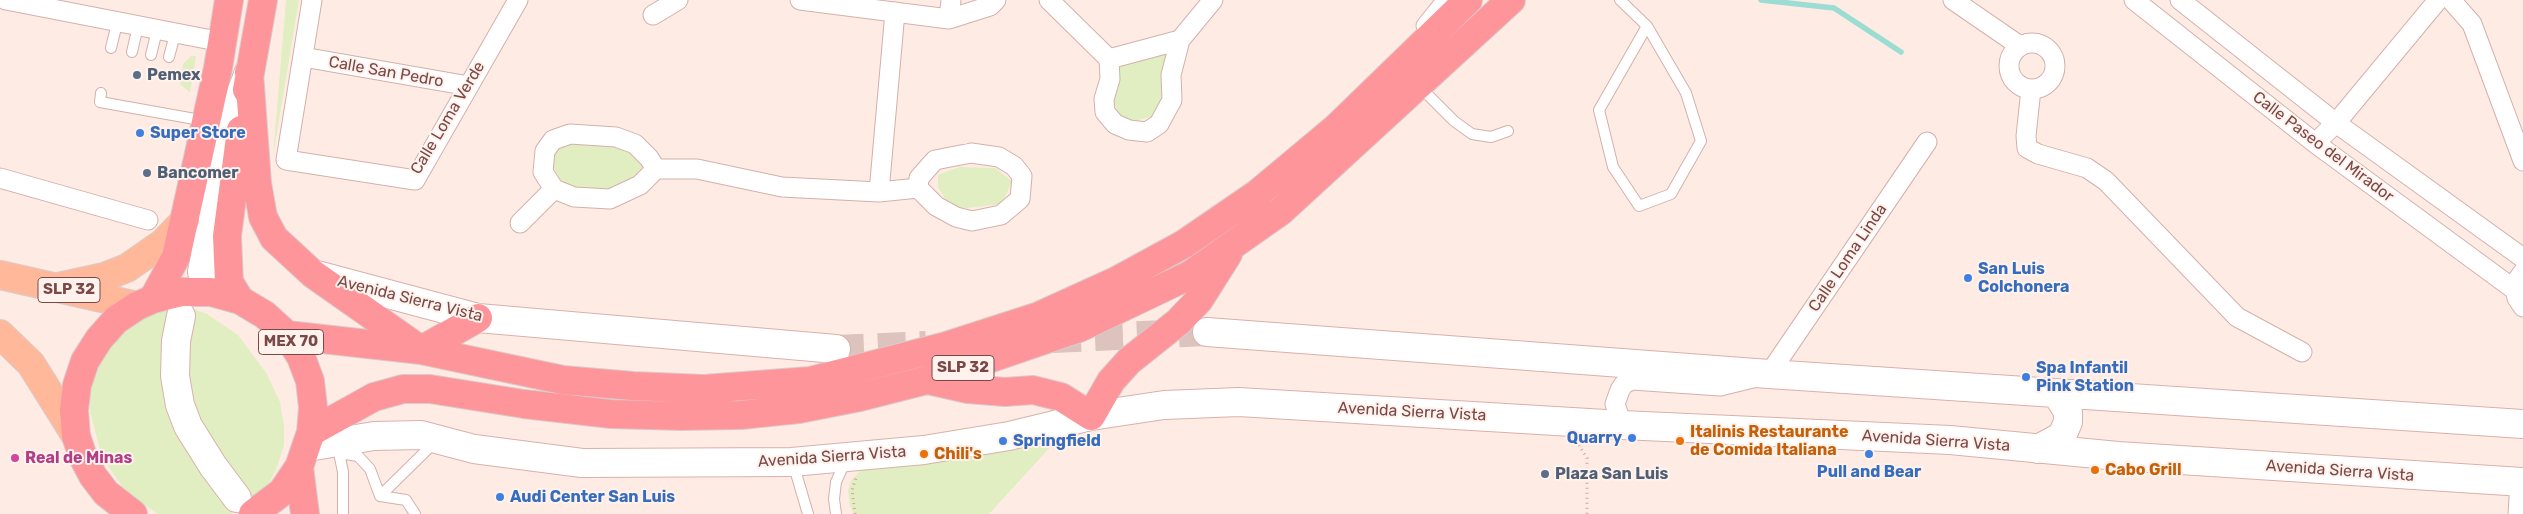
<!DOCTYPE html>
<html>
<head>
<meta charset="utf-8">
<style>
  body { margin:0 }
  canvas { display:block; background:#feece4 }
</style>
</head>
<body>
<canvas width="2523" height="514"></canvas>
<script>
const ctx = document.querySelector('canvas').getContext('2d');
ctx.lineJoin = 'round';
function fill(path, color) { ctx.fillStyle = color; ctx.fill(path, 'evenodd'); }
const toPath = rows => new Path2D(rows.map(r => 'M' + r).join(''));
function stroke(path, color, width, dash) { ctx.strokeStyle = color; ctx.lineWidth = width; ctx.lineCap = dash ? 'butt' : 'round'; ctx.setLineDash(dash || []); ctx.stroke(path); }
function label(font, color, halo, rows, align = 'center') {
  ctx.font = font + ' Rubik,sans-serif'; ctx.lineWidth = 4; ctx.setLineDash([]); ctx.textBaseline = 'middle'; ctx.strokeStyle = halo; ctx.fillStyle = color; for (const [text, x, y, turn = 0] of rows) {
    ctx.save(); ctx.translate(x, y); ctx.rotate((+turn || 0) * Math.PI / 180); ctx.textAlign = isNaN(turn) ? turn : align; if (halo) ctx.strokeText(text, 0, 0); ctx.fillText(text, 0, 0); ctx.restore();
  }
}
fill(toPath([
  [286,0,299,0,273,156],
  [1169,52,1164,98,1155,116,1134,121,1120,116,1112,98,1119,66],
  [191,56,196,56,190,93,180,84,183,64],
  [570,143,622,145,636,153,645,167,632,182,608,191,582,190,562,183,553,166,554,152],
  [959,167,995,168,1012,181,1002,204,967,208,950,207,938,187,938,175],
  [188,307,207,314,238,335,267,374,280,402,284,426,284,445,276,470,262,495,230,514,158,514,125,491,102,457,90,412,89,393,91,373,112,335,157,308],
  [1053,444,989,514,854,514,850,506,848,491,851,480,865,467,876,462]
]), '#e1eec1');
stroke(toPath([
  [1761,0,1834,8,1901,52]
]), '#9bddd2', 5.5);
stroke(toPath([
  [1053,339,1207,332],
  [836,349,926,345]
]), '#ddc3bd', 28, [28, 14]);
const lane = toPath([
  [1620,0,1647,26,1686,93,1701,141,1671,194,1639,206,1613,167,1599,110,1647,26],
  [111,48,117,23],
  [132,52,138,26],
  [151,55,157,30],
  [169,57,175,34],
  [1419,86,1454,121,1472,134,1491,137,1508,131],
  [101,93,100,102,206,121],
  [337,443,343,472,343,514],
  [339,453,358,456,370,469,380,496],
  [793,463,808,514],
  [415,514,406,500,380,496,436,441],
  [836,514,834,499,836,482,846,460]
]);
const street = toPath([
  [6,0,222,42],
  [312,0,286,160,415,180,518,0],
  [800,0,949,19,990,6,996,0],
  [1049,0,1109,59,1110,79,1104,99,1105,112,1115,124,1129,130,1147,132,1159,124,1172,100,1171,75,1180,40,1213,0],
  [1953,0,2020,46],
  [2134,0,2315,143,2515,290],
  [2180,0,2336,123,2523,258],
  [2451,0,2472,24,2523,161],
  [653,15,678,0],
  [949,19,951,0],
  [1426,26,1447,0],
  '2009 66a23 23 0 1 1 46 0a23 23 0 1 1-46 0Z',
  [303,57,469,86],
  [1109,59,1180,40],
  [2031,89,2026,136,2027,148,2038,154,2087,168,2106,181,2237,317,2302,352],
  [2315,143,2336,123,2438,0],
  [971,153,999,157,1014,166,1022,176,1020,199,1001,215,972,221,956,217,936,206,918,188,919,178,935,160,971,153],
  [656,169,649,158,635,144,616,137,570,134,553,140,545,151,543,172,554,189,574,197,610,199,640,185,656,169,697,169,782,187,879,192,918,188],
  [0,178,148,220],
  [879,192,895,12],
  [520,223,554,189],
  [2523,272,2516,282,2515,290,2517,298,2523,307],
  [1622,425,1615,404,1620,390,1624,384,1632,380,1720,386,1769,374,1927,142],
  [2518,514,2520,482]
]);
const secondary = toPath([
  [202,272,228,128,249,72],
  [317,275,478,318,836,349],
  [181,316,176,341,175,376,180,405,188,426,213,466,237,498],
  [1207,332,1769,374,2523,424],
  [308,447,374,436,421,435,474,449,582,463,792,462,924,450,1009,436,1091,416,1164,405,1239,402,1622,425,1950,440,2118,456,2523,482],
  [2038,449,2062,436,2068,422,2068,412,2057,394]
]);
const primary = toPath([
  [0,275,137,306],
  [58,287,104,277,127,268,163,243,185,220],
  [0,334,31,364,76,436]
]);
const highway = toPath([
  [249,72,257,183,263,217,274,238,313,274,418,348],
  [247,90,263,0],
  [153,299,176,257,218,68,229,0],
  [240,300,229,282,227,236,241,130],
  [287,335,421,350,563,380,633,386,704,389,810,381,946,346,1039,316,1116,281,1184,244,1257,194,1336,128,1468,0],
  [421,350,478,318],
  [928,380,968,389,1005,392,1033,390,1061,397,1091,416,1111,381,1129,361,1178,322,1199,300,1228,254],
  [311,432,374,397,403,389,430,389,524,404,611,414,681,416,741,415,799,409,860,397,927,380,1079,328,1190,275,1281,211,1511,0],
  [299,467,305,514],
  [133,514,106,493,93,476,83,457,76,436,74,410,77,385,85,361,99,339,116,320,137,306,153,299,182,292,211,292,240,300,265,315,287,335,301,357,310,381,313,407,311,432,299,467,282,492,253,514]
]);
stroke(lane, '#d4b0ab', 12);
stroke(street, '#d4b0ab', 21);
stroke(secondary, '#dab0ab', 30);
stroke(primary, '#dacccb', 30);
stroke(highway, '#dacccb', 30);
stroke(toPath([
  [1579,445,1587,458,1587,514],
  [855,514,852,490,856,478]
]), '#dca09b', 3, [1, 4]);
stroke(lane, '#fff', 10);
stroke(street, '#fff', 19);
stroke(secondary, '#fff', 28);
stroke(primary, '#ffb99a', 28);
stroke(highway, '#fe959b', 28);
for (const [x, y, r, color] of [
  [137,75,5,"#5c6f8a"],
  [140,133,5,"#3f7fe0"],
  [147,173,5,"#5c6f8a"],
  [1968,278,5,"#3f7fe0"],
  [2026,377,5,"#3f7fe0"],
  [1632,438,5,"#3f7fe0"],
  [1003,441,5,"#3f7fe0"],
  [1680,441,5,"#e8710a"],
  [924,454,5,"#e8710a"],
  [1869,454,5,"#3f7fe0"],
  [15,458,5,"#d1479c"],
  [2095,470,5,"#e8710a"],
  [1545,474,5,"#5c6f8a"],
  [500,497,5,"#3f7fe0"]
]) { const dot = new Path2D(); dot.arc(x, y, r, 0, 2 * Math.PI); ctx.fillStyle = color; ctx.fill(dot); stroke(dot, '#fff2ec', 2); }
for (const [x, y, w] of [
  [69,290,62],
  [291,342,65],
  [963,368,62]
]) { const box = new Path2D(); box.roundRect(x - w / 2, y - 12.5, w, 25, 4); ctx.fillStyle = '#fff2ec'; ctx.fill(box); stroke(box, '#7a4847', 1); }
label('bold 15px', '#7a4847', null, [
  ["SLP 32",69,290],
  ["MEX 70",291,342],
  ["SLP 32",963,368]
]);
label('16px', '#7a4847', '#fff2ec', [
  ["Calle San Pedro",386,72,10],
  ["Calle Loma Verde",448,118,-59],
  ["Calle Paseo del Mirador",2323,147,37],
  ["Calle Loma Linda",1848,258,-56],
  ["Avenida Sierra Vista",410,299,14],
  ["Avenida Sierra Vista",1412,412,3],
  ["Avenida Sierra Vista",1936,441,4],
  ["Avenida Sierra Vista",832,457,-4],
  ["Avenida Sierra Vista",2340,471,4]
]);
label('bold 16px', '#4e5e75', '#fff2ec', [
  ["Pemex",147,75],
  ["Bancomer",157,173],
  ["Plaza San Luis",1555,474]
], 'left');
label('bold 16px', '#366cbe', '#fff2ec', [
  ["Super Store",150,133],
  ["San Luis",1978,269],
  ["Colchonera",1978,287],
  ["Spa Infantil",2036,368],
  ["Pink Station",2036,386],
  ["Quarry",1622,438,"right"],
  ["Springfield",1013,441],
  ["Pull and Bear",1869,472,"center"],
  ["Audi Center San Luis",510,497]
], 'left');
label('bold 16px', '#c56008', '#fff2ec', [
  ["Italinis Restaurante",1690,432],
  ["de Comida Italiana",1690,450],
  ["Chili's",934,454],
  ["Cabo Grill",2105,470]
], 'left');
label('bold 16px', '#b23c85', '#fff2ec', [
  ["Real de Minas",25,458]
], 'left');
</script>
</body>
</html>
